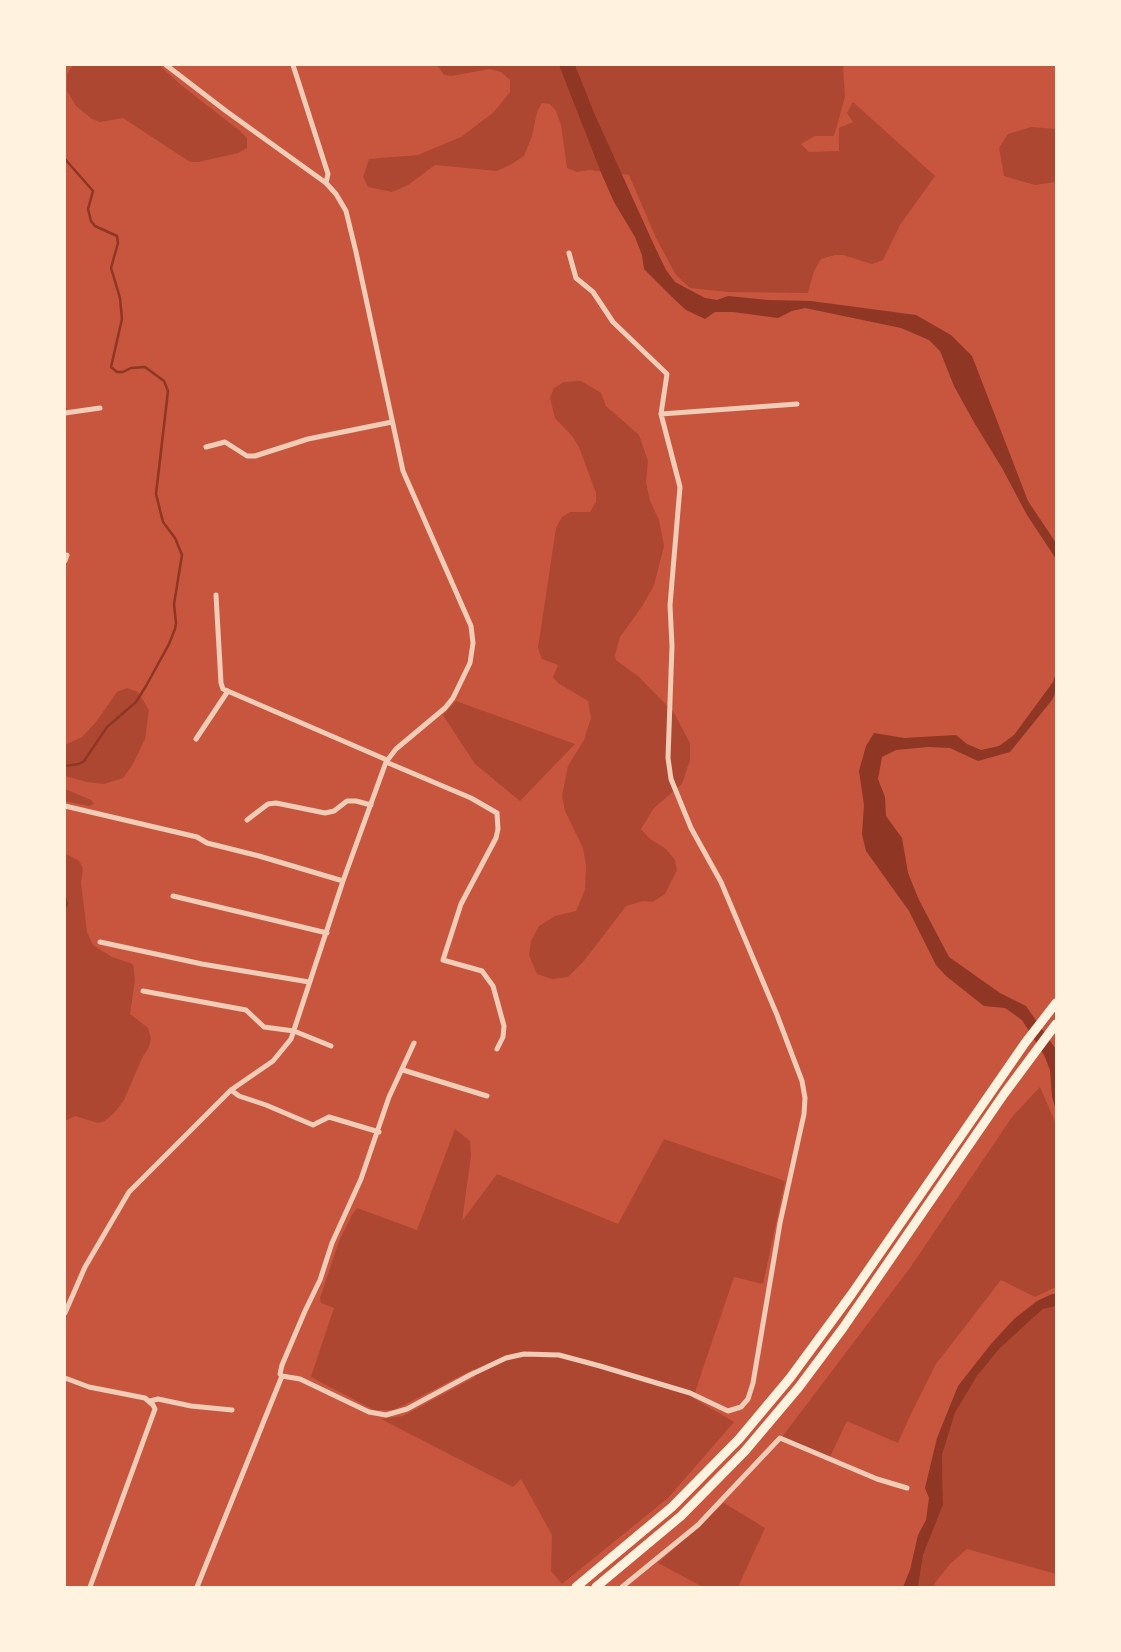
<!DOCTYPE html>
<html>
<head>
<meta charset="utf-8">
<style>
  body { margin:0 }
  #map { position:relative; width:1121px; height:1652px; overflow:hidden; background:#c8553d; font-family:"Varela Round",sans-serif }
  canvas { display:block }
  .frame { position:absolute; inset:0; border:66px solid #fff3e0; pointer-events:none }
</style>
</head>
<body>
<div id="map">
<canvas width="1121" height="1652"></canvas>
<div class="frame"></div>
</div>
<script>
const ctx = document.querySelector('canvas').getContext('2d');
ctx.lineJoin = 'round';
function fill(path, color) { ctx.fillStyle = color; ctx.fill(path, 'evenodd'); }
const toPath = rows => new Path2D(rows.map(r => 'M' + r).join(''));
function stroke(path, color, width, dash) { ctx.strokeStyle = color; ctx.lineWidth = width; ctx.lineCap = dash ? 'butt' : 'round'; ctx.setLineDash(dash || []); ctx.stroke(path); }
fill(toPath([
  [73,65,159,65,181,85,240,131,247,138,247,148,238,153,198,162,190,162,123,118,100,122,92,119,76,106,67,91,67,74],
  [437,65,843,65,845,97,834,136,815,136,801,144,809,152,839,151,839,128,853,122,847,113,853,102,935,176,900,225,883,260,872,264,843,255,835,255,821,259,814,271,808,293,728,292,690,288,676,275,656,238,629,175,589,170,577,172,567,168,561,125,556,111,550,104,542,103,537,112,532,136,524,156,512,164,497,171,435,165,408,185,392,192,368,187,363,177,369,159,418,155,461,137,494,112,510,92,510,80,501,72,490,69,451,76,444,75],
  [1031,127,1056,129,1056,182,1035,185,1004,176,999,148,1008,134],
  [581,381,601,393,606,406,639,435,648,461,646,482,650,501,659,520,664,546,654,585,643,605,620,637,615,655,616,660,639,677,674,713,690,743,690,760,682,784,654,808,641,829,650,839,666,849,675,860,677,870,665,894,653,902,643,901,626,906,584,961,568,977,552,979,537,974,529,955,531,941,539,926,555,916,576,911,585,890,586,865,583,848,565,811,562,796,568,766,584,740,591,718,588,701,558,683,553,677,558,665,542,659,538,648,556,528,562,517,570,512,590,512,596,502,596,493,579,447,572,436,555,418,550,398,554,388,564,382],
  [127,688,138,692,149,710,145,739,133,764,123,778,104,784,87,782,65,776,65,745,82,737,96,722,117,692],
  [456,701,575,744,520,801,475,764,443,715],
  [65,789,91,800,94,804,88,806,65,801],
  [65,855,68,855,79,861,83,868,81,883,87,932,93,945,112,957,133,964,135,980,130,1014,148,1028,151,1038,149,1047,142,1058,124,1100,115,1112,105,1121,98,1123,75,1116,65,1121],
  [1040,1087,1056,1124,1056,1287,1035,1297,1001,1280,936,1364,909,1418,898,1443,847,1421,830,1457,782,1437,910,1268,1012,1117],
  [455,1129,470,1141,471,1156,462,1221,497,1174,618,1224,664,1139,785,1181,763,1284,734,1277,693,1398,734,1422,668,1498,562,1584,551,1571,552,1535,521,1479,513,1487,381,1419,403,1416,475,1377,474,1369,394,1410,374,1410,311,1377,334,1308,321,1303,320,1298,339,1241,352,1215,357,1208,417,1230],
  [1056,1306,1056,1574,967,1549,950,1564,935,1583,934,1587,918,1587,923,1555,943,1505,942,1455,955,1413,977,1376,1000,1348,1043,1309],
  [724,1503,765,1528,738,1587,703,1587,658,1563]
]), '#ae4732');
fill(toPath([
  [559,65,575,65,595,115,653,243,666,270,675,282,705,298,717,300,728,296,768,300,811,301,916,315,951,335,972,356,1028,501,1056,543,1056,559,1027,515,1002,468,975,424,954,386,940,351,929,340,901,328,805,308,792,311,778,318,733,312,715,312,705,319,686,310,674,299,644,269,642,255,635,237,614,202,602,175],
  [1056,673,1056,692,1052,700,1010,752,978,761,950,748,928,747,896,750,882,757,878,779,885,797,886,816,902,838,908,873,919,900,949,957,1000,993,1026,1006,1055,1048,1056,1110,1052,1097,1050,1070,1044,1055,1022,1020,1005,1008,984,1006,946,976,936,965,909,911,866,851,862,834,864,805,859,771,866,746,874,733,904,738,956,735,967,744,981,750,999,746,1014,735,1053,682],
  [1052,1294,1056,1294,1056,1306,1043,1309,1000,1348,977,1376,955,1413,942,1455,943,1505,923,1555,918,1587,903,1587,910,1570,918,1535,926,1520,929,1498,925,1488,937,1438,958,1386,991,1344,1014,1319,1037,1301]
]), '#8f3625');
stroke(toPath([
  [65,159,93,191,88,209,91,221,95,226,117,236,118,243,111,268,120,298,122,319,111,367,117,372,123,372,131,368,145,367,164,381,168,391,156,494,163,522,175,538,182,555,174,604,176,623,175,629,169,644,146,686,136,702,107,727,84,761,79,764,65,766],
  [65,898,67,904,65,908]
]), '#8f3625', 2.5);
stroke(toPath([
  [293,65,328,174,326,183],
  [65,413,100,408],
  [661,414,797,404],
  [206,447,225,442,247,456,255,456,308,439,392,422],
  [65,561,67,555],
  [216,595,221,683,223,689,387,760],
  [196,739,228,691],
  [386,762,471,798,497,813,498,829,496,838,461,904,443,960,482,971,493,986,504,1026,503,1037,497,1049],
  [65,806,197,837,207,843,259,856,343,881],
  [247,820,268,804,276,803,325,813,334,811,347,801,356,801,371,805],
  [173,896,327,933],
  [100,942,202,964,309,982],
  [143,991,246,1010,264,1027,294,1031,331,1046],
  [403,1070,487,1096],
  [231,1090,239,1096,266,1105,313,1125,329,1117,379,1132],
  [65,1313,85,1267,129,1192,231,1090,273,1061,291,1039,343,881,386,762,396,749,445,708,453,698,470,663,473,643,471,626,403,471,356,252,346,211,336,194,326,183,226,111,166,65],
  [282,1376,300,1379,369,1412,386,1415,407,1409,470,1375,506,1358,524,1354,559,1355,600,1366,690,1393,728,1411,741,1407,748,1399,753,1383,780,1223,804,1114,805,1098,802,1081,777,1015,721,882,691,828,671,779,668,758,672,646,670,605,680,487,661,414,667,374,613,322,593,292,576,278,569,253],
  [65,1378,89,1387,145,1398,153,1405,155,1409,90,1587],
  [150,1401,158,1399,191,1406,232,1410],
  [197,1587,282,1376,280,1374,282,1365,305,1311,320,1280,332,1243,361,1179,389,1097,414,1043],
  [622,1587,698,1525,780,1438,877,1479,907,1488]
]), '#f1ccb7', 5);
stroke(toPath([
  [576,1587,672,1507,739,1439,790,1378,851,1295,1025,1043,1056,1003],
  [596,1587,681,1516,745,1451,799,1387,843,1328,1004,1094,1056,1024]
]), '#fff3e0', 9);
</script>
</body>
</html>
